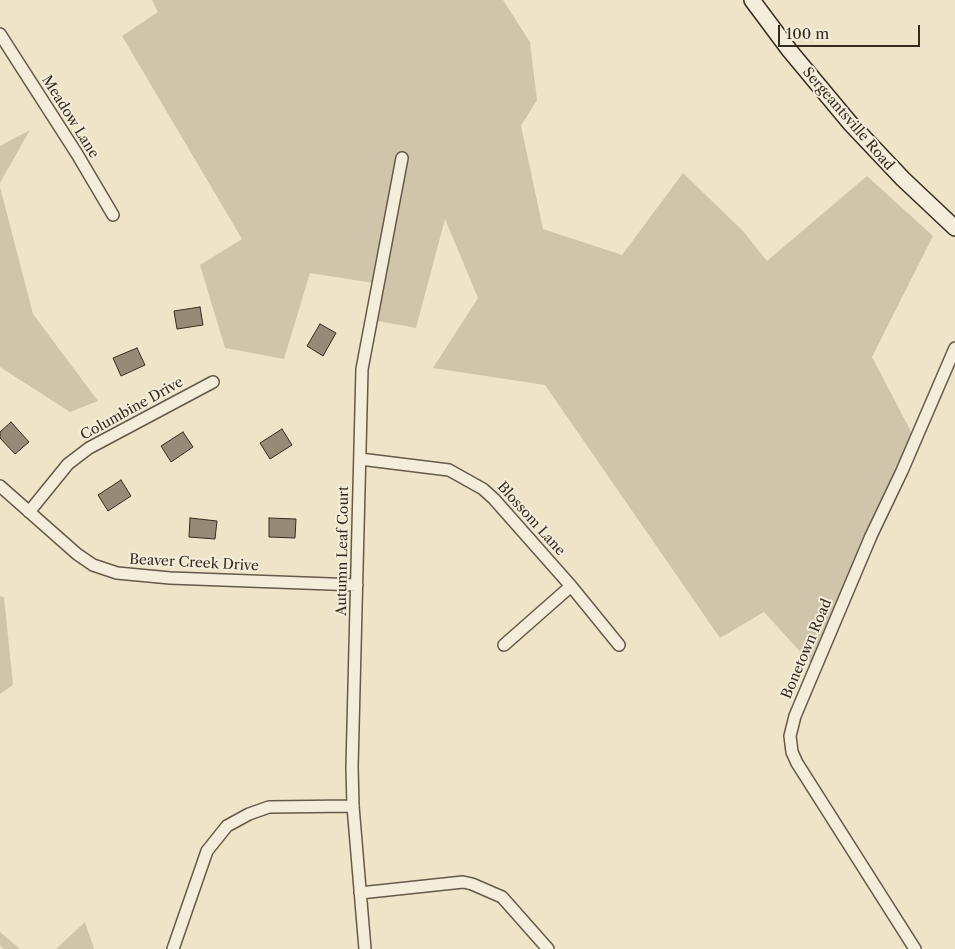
<!DOCTYPE html>
<html>
<head>
<meta charset="utf-8">
<style>
  body { margin:0 }
  #map { position:relative; width:955px; height:949px; overflow:hidden; background:#efe4c7; font-family:"Libre Caslon Text",serif }
  canvas { display:block }
  .scale { position:absolute; left:778px; top:25px; width:142px; height:22px; box-sizing:border-box; border:2px solid #372b21; border-top:0; padding-left:6px; font-size:15px; line-height:18px; white-space:nowrap; color:#372b21; -webkit-text-stroke:4px #f5eddb; paint-order:stroke }
</style>
</head>
<body>
<div id="map">
<canvas width="955" height="949"></canvas>
<div class="scale">100 m</div>
</div>
<script>
const ctx = document.querySelector('canvas').getContext('2d');
ctx.lineJoin = 'round';
function fill(path, color) { ctx.fillStyle = color; ctx.fill(path, 'evenodd'); }
const toPath = rows => new Path2D(rows.map(r => 'M' + r).join(''));
function stroke(path, color, width, dash) { ctx.strokeStyle = color; ctx.lineWidth = width; ctx.lineCap = dash ? 'butt' : 'round'; ctx.setLineDash(dash || []); ctx.stroke(path); }
function label(font, color, halo, rows, align = 'center') {
  ctx.font = font + ' "Libre Caslon Text",serif'; ctx.lineWidth = 4; ctx.setLineDash([]); ctx.textBaseline = 'middle'; ctx.strokeStyle = halo; ctx.fillStyle = color; for (const [text, x, y, turn = 0] of rows) {
    ctx.save(); ctx.translate(x, y); ctx.rotate((+turn || 0) * Math.PI / 180); ctx.textAlign = isNaN(turn) ? turn : align; if (halo) ctx.strokeText(text, 0, 0); ctx.fillText(text, 0, 0); ctx.restore();
  }
}
fill(toPath([
  [152,0,503,0,530,42,537,100,521,126,543,229,622,255,683,173,743,231,767,261,867,176,933,236,872,357,917,443,817,670,764,612,720,638,545,385,433,368,478,298,445,219,416,328,373,320,380,284,310,273,284,359,225,348,200,265,242,239,122,36,158,12],
  [30,130,0,183,0,146],
  [0,187,33,314,98,401,70,412,0,367],
  [0,596,4,597,13,685,0,694],
  [85,922,94,949,56,949],
  [0,932,20,949,3,949,0,945]
]), '#d0c5ab');
const building = toPath([
  [200,307,203,325,177,329,174,311,200,307],
  [320,324,336,333,323,356,307,346,320,324],
  [137,348,145,365,121,376,113,358,137,348],
  [11,422,29,442,15,454,0,438,0,432,11,422],
  [282,429,292,445,270,459,260,443,282,429],
  [183,432,193,447,171,462,161,446,183,432],
  [121,480,131,496,108,511,98,495,121,480],
  [190,518,217,521,215,539,189,537,190,518],
  [269,518,296,519,295,538,269,537,269,518]
]);
fill(building, '#978b77');
stroke(building, '#372b21', 1);
const street = toPath([
  [0,34,77,154,113,215],
  [360,459,449,470,483,489,494,499,571,586,619,645],
  [0,486,77,554,93,565,117,573,170,578,357,585],
  [29,512,68,464,89,448,213,382],
  [504,645,571,586],
  [360,893,463,882,472,884,502,897,548,949],
  [173,949,207,851,227,826,249,814,269,807,353,806],
  [365,949,353,806,352,767,362,369,402,158],
  [915,949,797,763,792,752,790,736,795,716,871,536,902,471,955,348]
]);
const secondary = toPath([
  [752,0,790,51,850,123,903,179,955,228]
]);
stroke(street, '#65594a', 14);
stroke(secondary, '#372b21', 18);
stroke(street, '#f5eddb', 11);
stroke(secondary, '#f5eddb', 15);
label('14px', '#372b21', '#f5eddb', [
  ["Meadow Lane",70,117,58],
  ["Sergeantsville Road",848,119,49],
  ["Columbine Drive",132,409,-29],
  ["Blossom Lane",531,519,48],
  ["Autumn Leaf Court",343,551,-89],
  ["Beaver Creek Drive",194,563,3],
  ["Bonetown Road",807,649,-67]
]);
</script>
</body>
</html>
